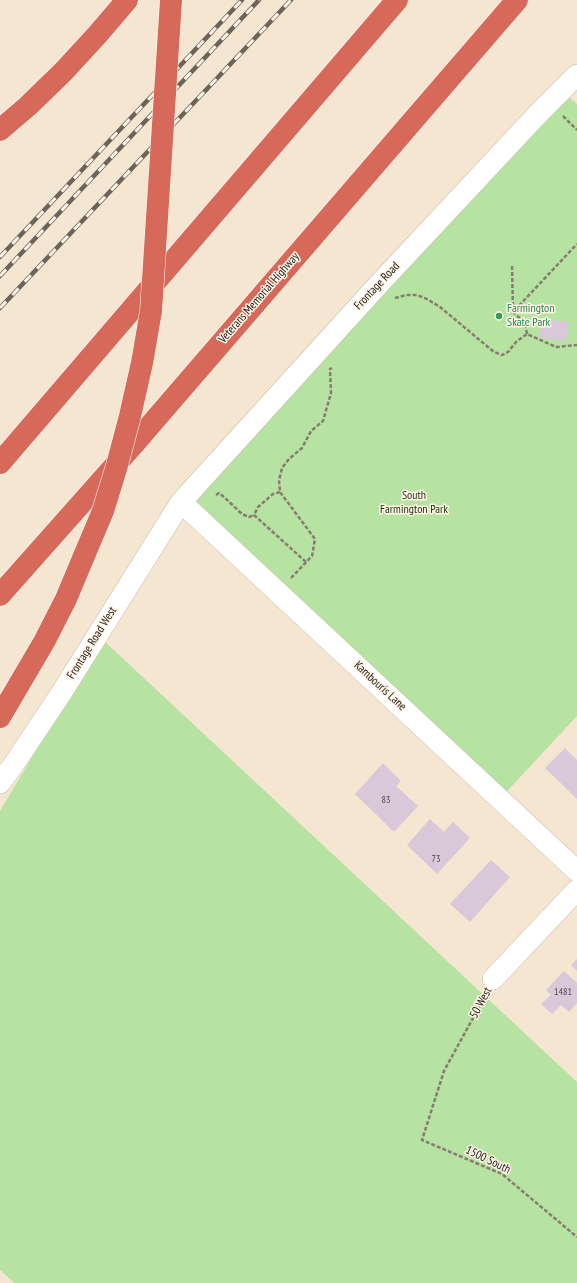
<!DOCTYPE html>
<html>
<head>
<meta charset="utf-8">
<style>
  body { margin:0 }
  canvas { display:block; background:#f5e6d2 }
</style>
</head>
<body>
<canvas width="577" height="1283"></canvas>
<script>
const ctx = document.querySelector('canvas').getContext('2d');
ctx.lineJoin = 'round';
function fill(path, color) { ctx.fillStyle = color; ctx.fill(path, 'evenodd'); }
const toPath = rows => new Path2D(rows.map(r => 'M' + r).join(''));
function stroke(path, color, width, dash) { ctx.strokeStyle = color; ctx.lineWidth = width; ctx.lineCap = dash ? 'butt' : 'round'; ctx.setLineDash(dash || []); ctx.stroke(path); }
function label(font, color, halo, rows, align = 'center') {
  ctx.font = font + ' "PT Sans Narrow",sans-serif'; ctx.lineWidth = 3; ctx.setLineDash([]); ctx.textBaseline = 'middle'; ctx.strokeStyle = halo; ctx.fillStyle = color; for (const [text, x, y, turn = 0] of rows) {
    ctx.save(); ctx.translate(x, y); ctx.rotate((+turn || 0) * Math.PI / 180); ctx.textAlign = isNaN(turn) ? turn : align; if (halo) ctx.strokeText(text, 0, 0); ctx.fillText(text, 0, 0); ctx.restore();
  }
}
fill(toPath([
  [568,96,577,104,577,716,497,802,180,513],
  [102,639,577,1082,577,1283,14,1283,0,1270,0,811]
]), '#b7e3a2');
fill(toPath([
  [542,319,569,322,566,341,539,338],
  [565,748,577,760,577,799,545,768],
  [383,763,401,781,396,786,418,806,394,832,355,794],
  [430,819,444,832,453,822,470,838,437,874,407,845],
  [491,860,510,877,470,922,450,904],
  [577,959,577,971,571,965],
  [564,971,577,983,577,1003,569,1012,561,1005,552,1014,541,1004,551,995,546,990]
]), '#d9c7da');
const minor = toPath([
  [181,502,577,871],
  [0,783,14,764,62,692,181,502,379,284,536,116,577,75],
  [493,979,577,890]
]);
const highway = toPath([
  [0,130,28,106,64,71,98,34,127,0],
  [0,463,397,0],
  [0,595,134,444,517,0]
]);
stroke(minor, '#c8b9a5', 22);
stroke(highway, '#fff', 23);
stroke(toPath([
  [563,116,577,130],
  [512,266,513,311],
  [395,298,406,295,417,295,427,299,440,307,494,352,502,355,508,352,516,342,527,334,556,347,577,345],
  [527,334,525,323,513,312,577,244],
  [280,492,273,494,258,507,254,515,306,562],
  [216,495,219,493,224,497,242,514,249,517,254,515],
  [291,578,312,556,315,539,280,492,279,480,282,468,289,459,302,448,311,431,323,421,331,393,330,369,332,368],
  [485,996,444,1071,422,1140,502,1174,577,1237]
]), '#877c6f', 2.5, [4, 2]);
stroke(minor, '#fff', 21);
stroke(highway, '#d6695a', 22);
const rail = toPath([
  [0,257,242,0],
  [0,276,259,0],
  [0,308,291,0]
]);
stroke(rail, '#6d6459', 4.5);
stroke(rail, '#fef4e8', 3, [9]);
const highwayBridge = toPath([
  [0,717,44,642,66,599,84,556,103,511,116,469,130,416,142,363,151,311,171,0]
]);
stroke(highwayBridge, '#fff', 23, []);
stroke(highwayBridge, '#d6695a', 22);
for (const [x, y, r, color] of [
  [499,316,4,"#2e9e5b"]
]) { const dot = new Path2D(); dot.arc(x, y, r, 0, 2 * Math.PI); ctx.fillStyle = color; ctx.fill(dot); stroke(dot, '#fef4e8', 1.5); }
label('10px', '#504847', null, [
  ["83",386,800],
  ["73",436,859],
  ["1481",563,992]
]);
label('12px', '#231d16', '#fef4e8', [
  ["Frontage Road",377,286,-47],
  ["Veterans Memorial Highway",259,298,-49],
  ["Frontage Road West",92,643,-58],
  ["Kambouris Lane",380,686,43],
  ["50 West",481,1003,-62],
  ["1500 South",488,1160,26]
]);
label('12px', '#27864d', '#fef4e8', [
  ["Farmington",507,309],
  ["Skate Park",507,323]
], 'left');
label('12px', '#153203', '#fef4e8', [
  ["South",414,496],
  ["Farmington Park",414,510]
]);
</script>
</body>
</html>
